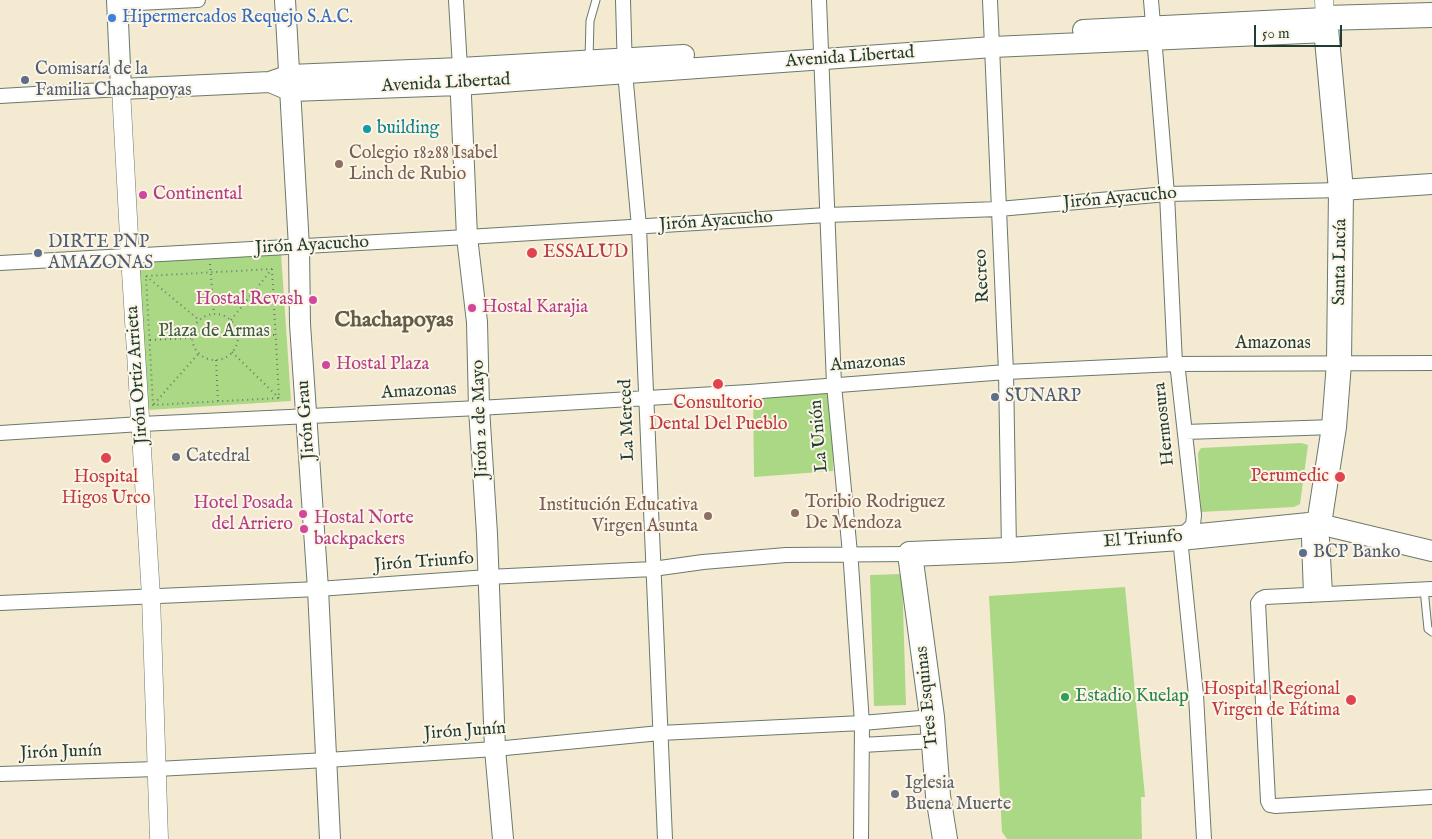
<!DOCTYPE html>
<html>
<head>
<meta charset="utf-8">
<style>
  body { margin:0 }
  #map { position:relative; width:1432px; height:839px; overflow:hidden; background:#f3ead1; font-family:"IM FELL English",serif }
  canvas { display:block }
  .scale { position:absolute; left:1254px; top:25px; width:88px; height:22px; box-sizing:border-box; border:2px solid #1f3d34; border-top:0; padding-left:6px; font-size:15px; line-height:18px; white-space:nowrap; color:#1f3d34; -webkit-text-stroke:4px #fcf5e5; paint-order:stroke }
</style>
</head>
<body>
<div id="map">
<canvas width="1432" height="839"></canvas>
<div class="scale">50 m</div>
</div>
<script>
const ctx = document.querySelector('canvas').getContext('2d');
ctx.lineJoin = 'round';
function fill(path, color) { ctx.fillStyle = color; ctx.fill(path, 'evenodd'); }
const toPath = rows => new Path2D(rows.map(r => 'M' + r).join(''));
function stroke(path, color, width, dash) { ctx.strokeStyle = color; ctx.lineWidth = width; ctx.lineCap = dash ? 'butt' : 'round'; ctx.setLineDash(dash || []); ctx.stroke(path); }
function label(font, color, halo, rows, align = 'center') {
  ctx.font = font + ' "IM FELL English",serif'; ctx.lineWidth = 4; ctx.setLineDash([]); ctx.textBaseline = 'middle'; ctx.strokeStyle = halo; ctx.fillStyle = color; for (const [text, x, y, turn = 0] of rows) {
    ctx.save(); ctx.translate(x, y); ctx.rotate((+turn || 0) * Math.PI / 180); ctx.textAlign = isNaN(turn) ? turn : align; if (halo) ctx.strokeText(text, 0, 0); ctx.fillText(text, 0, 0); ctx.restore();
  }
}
fill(toPath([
  [281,253,291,401,148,410,138,263],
  [832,391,833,471,754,477,753,394],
  [1301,443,1308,445,1300,504,1294,507,1201,512,1198,453,1201,448],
  [902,574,906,705,874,706,870,575],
  [1125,587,1145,797,1141,797,1142,839,1007,839,1002,832,989,596]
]), '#abd884');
const service = toPath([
  [589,59,590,21,596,0],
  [1424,589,1428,629,1432,632]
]);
const minor = toPath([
  [456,0,460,68],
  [623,0,625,72,639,227,665,839],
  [819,0,834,385,851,564,862,723,861,839],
  [990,0,1006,372,1009,550],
  [1151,0,1167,194,1175,364,1178,371,1194,515,1193,525,1180,538,1196,695,1204,839],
  [118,4,198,0],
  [0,96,121,89],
  [0,263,467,237,827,215,999,209,1167,194,1341,190],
  [1185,432,1334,427],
  [0,433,141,424,479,408,749,392,1006,372,1175,364,1432,363],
  [1319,524,1322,539,1325,594],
  [1432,589,1265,597,1261,599,1258,603,1268,801,1270,805,1275,806,1432,797],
  [1311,595,1309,538,1319,524],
  [0,603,318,589,488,577,653,569,703,562,786,555,910,554],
  [862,745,933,741],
  [0,774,157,769,327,760,495,749,660,733,862,723,932,717]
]);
const tertiary = toPath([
  [1324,0,1325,18],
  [121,89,130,255,151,596,159,839]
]);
const secondary = toPath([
  [117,0,121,89,270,82,291,91,459,85,993,47,1327,32],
  [285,0,299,247,300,324,318,589,330,839],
  [1083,30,1325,18],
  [460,73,467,237,477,322,479,408,487,534,495,749,503,839],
  [270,82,290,75,460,68,684,55],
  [1341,190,1432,184],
  [1319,524,1432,551]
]);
const trunk = toPath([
  [945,839,938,796,932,717,910,554,1009,550,1180,538,1319,524,1334,427,1339,363,1341,190,1325,18,1432,15]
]);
stroke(service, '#697a6b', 9);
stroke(minor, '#697a6b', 16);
stroke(tertiary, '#697a6b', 19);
stroke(secondary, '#697a6b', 22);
stroke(trunk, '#697a6b', 26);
stroke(toPath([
  [210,264,214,314],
  [272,269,279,398,153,405,146,276,272,269],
  [146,276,199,320],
  '192 337a23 23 0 1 1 46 0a23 23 0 1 1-46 0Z',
  [231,320,272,269],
  [238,335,276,335],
  [150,340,192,338],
  [232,352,279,398],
  [216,360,218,401],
  [154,404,199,353]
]), '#697a6b', 2, [1, 4]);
stroke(service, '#fff', 7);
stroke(minor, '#fff', 14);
stroke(tertiary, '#fff', 18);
stroke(secondary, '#fff', 20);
stroke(trunk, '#fff', 24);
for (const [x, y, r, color] of [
  [112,18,5,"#3f7fe0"],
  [25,80,5,"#5c6f8a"],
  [367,129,5,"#0f9aa8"],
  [339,164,5,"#8d6e63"],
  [143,195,5,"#d1479c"],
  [38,253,5,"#5c6f8a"],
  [532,253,6,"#e0444e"],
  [313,300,5,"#d1479c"],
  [472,308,5,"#d1479c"],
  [326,365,5,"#d1479c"],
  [718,384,6,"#e0444e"],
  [995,397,5,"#5c6f8a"],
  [176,457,5,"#6b7280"],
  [106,458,6,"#e0444e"],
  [1340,477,6,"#e0444e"],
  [795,513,5,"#8d6e63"],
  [303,514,5,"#d1479c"],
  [708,516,5,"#8d6e63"],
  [304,529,5,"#d1479c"],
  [1303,553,5,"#5c6f8a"],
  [1065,697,5,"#2e9e5b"],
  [1351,700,6,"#e0444e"],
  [895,794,5,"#6b7280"]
]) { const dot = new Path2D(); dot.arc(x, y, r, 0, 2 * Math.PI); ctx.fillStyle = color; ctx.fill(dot); stroke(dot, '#fcf5e5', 2); }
label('18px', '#366cbe', '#fcf5e5', [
  ["Hipermercados Requejo S.A.C.",122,18]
], 'left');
label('18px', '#1f3d34', '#fcf5e5', [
  ["Avenida Libertad",850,58,-4],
  ["Avenida Libertad",446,84,-3],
  ["Jirón Ayacucho",1120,199,-5],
  ["Jirón Ayacucho",716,222,-4],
  ["Jirón Ayacucho",312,246,-3],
  ["Santa Lucía",1341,262,-89],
  ["Recreo",983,276,-93],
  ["Amazonas",1273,344],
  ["Amazonas",868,364,-4],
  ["Jirón Ortiz Arrieta",138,375,-94],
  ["Amazonas",419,392,-3],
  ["Jirón 2 de Mayo",481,419,-92],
  ["Jirón Grau",307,420,-94],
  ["La Merced",628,420,-92],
  ["Hermosura",1165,424,-96],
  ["La Unión",820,436,-95],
  ["El Triunfo",1143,540,-4],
  ["Jirón Triunfo",424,563,-4],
  ["Tres Esquinas",928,697,-96],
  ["Jirón Junín",465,732,-4],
  ["Jirón Junín",61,753,-2]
]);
label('18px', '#4e5e75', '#fcf5e5', [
  ["Comisaría de la",35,70],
  ["Familia Chachapoyas",35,91],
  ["DIRTE PNP",48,243],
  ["AMAZONAS",48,264],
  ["SUNARP",1005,397],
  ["BCP Banko",1313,553]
], 'left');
label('18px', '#0d838f', '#fcf5e5', [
  ["building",377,129]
], 'left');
label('18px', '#785e54', '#fcf5e5', [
  ["Colegio 18288 Isabel",349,154],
  ["Linch de Rubio",349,175],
  ["Toribio Rodriguez",805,503],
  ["De Mendoza",805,524],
  ["Institución Educativa",698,506,"right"],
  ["Virgen Asunta",698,527,"right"]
], 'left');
label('18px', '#b23c85', '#fcf5e5', [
  ["Continental",153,195],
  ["Hostal Revash",303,300,"right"],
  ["Hostal Karajia",482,308],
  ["Hostal Plaza",336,365],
  ["Hotel Posada",293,504,"right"],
  ["del Arriero",293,525,"right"],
  ["Hostal Norte",314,519],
  ["backpackers",314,540]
], 'left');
label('18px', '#be3a42', '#fcf5e5', [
  ["ESSALUD",543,253,"left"],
  ["Consultorio",718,404],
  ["Dental Del Pueblo",718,425],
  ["Perumedic",1329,477,"right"],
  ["Hospital",106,478],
  ["Higos Urco",106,499],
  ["Hospital Regional",1340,690,"right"],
  ["Virgen de Fátima",1340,711,"right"]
]);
label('18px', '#3b5c44', '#fcf5e5', [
  ["Plaza de Armas",214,332]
]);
label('18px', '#5b616d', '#fcf5e5', [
  ["Catedral",186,457],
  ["Iglesia",905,784],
  ["Buena Muerte",905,805]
], 'left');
label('18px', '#27864d', '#fcf5e5', [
  ["Estadio Kuelap",1075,697]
], 'left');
label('bold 22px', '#635d47', '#fcf5e5', [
  ["Chachapoyas",394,321]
]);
</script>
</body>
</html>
